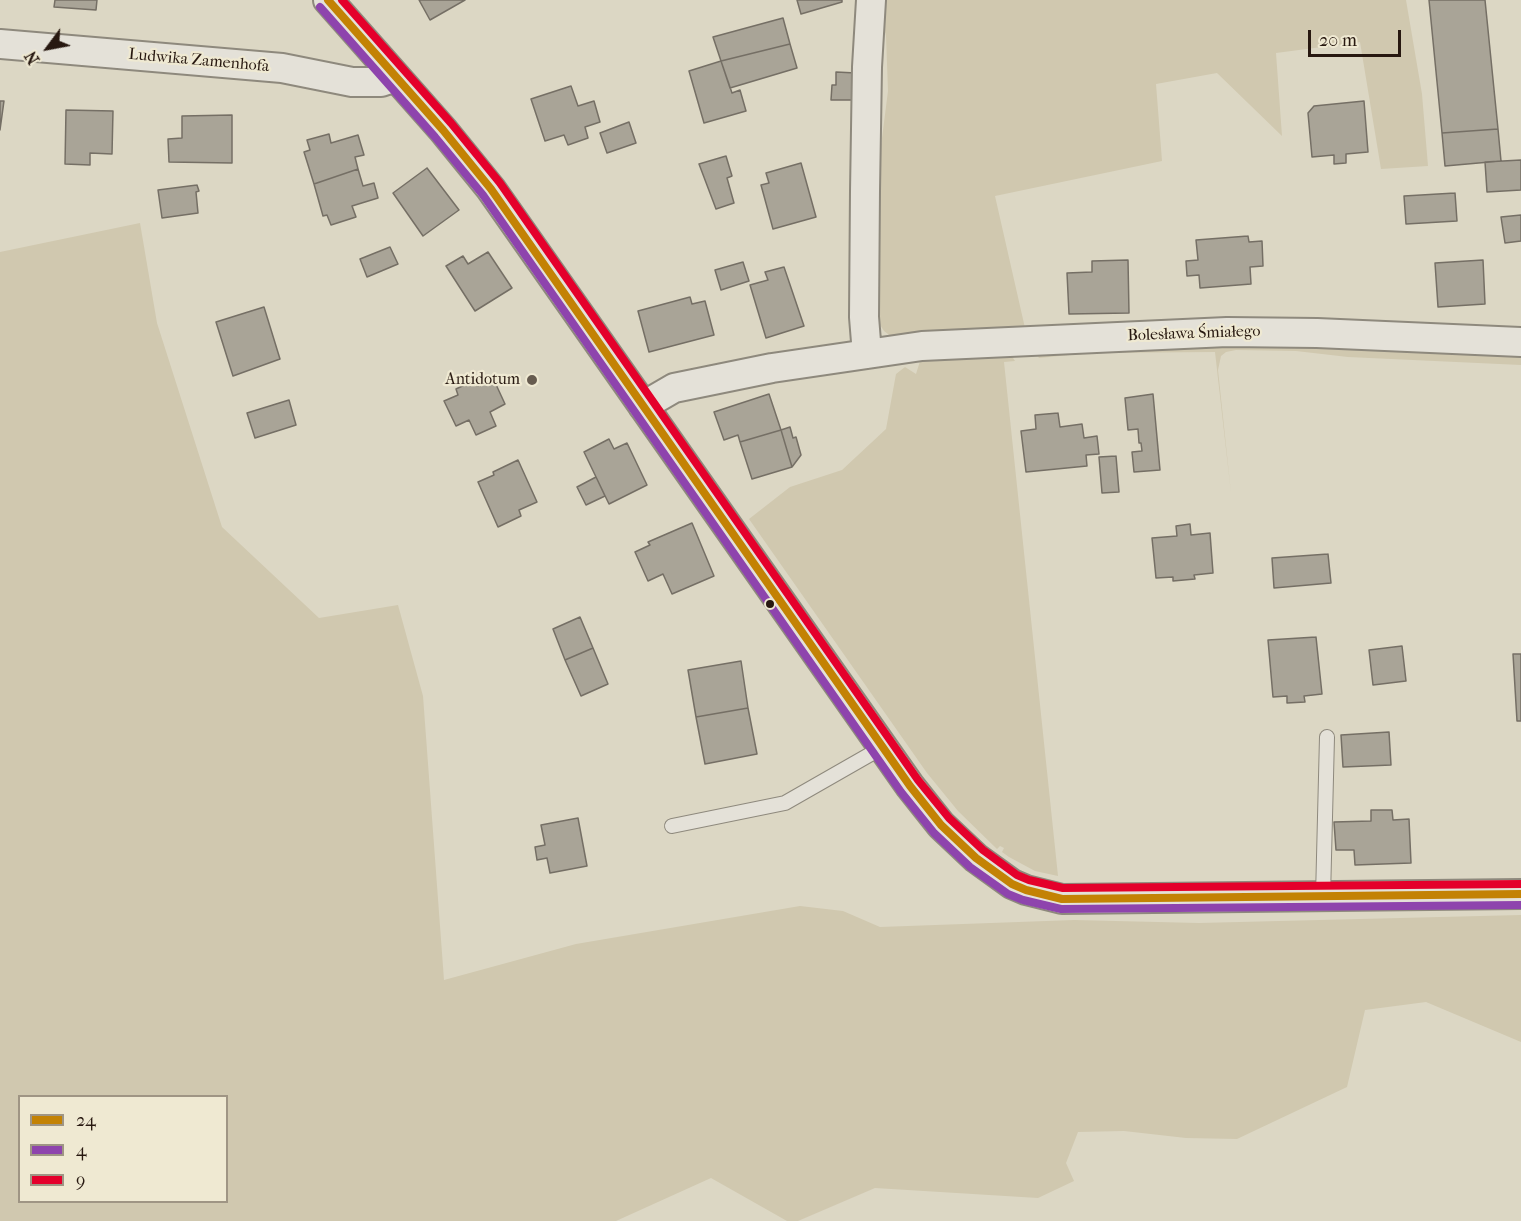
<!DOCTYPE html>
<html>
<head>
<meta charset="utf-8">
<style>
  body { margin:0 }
  #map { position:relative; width:1521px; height:1221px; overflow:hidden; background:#dcd7c4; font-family:"IM FELL French Canon",serif }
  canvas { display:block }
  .legend { position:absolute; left:18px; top:1095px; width:210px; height:108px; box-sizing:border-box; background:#efe9d2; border:2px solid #9f9584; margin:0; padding:8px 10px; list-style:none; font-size:18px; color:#271810 }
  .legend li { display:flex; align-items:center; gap:12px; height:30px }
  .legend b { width:30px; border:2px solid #9f9584 }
  .north { position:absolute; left:18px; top:18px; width:60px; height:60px; -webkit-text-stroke:4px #efe9d2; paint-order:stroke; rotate:238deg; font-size:16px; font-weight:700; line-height:24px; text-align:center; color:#271810 }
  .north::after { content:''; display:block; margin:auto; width:21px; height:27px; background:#271810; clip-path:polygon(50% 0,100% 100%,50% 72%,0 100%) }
  .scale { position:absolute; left:1308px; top:30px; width:93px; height:27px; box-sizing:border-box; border:3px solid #271810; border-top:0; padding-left:8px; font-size:18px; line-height:21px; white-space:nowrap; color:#271810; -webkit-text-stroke:4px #efe9d2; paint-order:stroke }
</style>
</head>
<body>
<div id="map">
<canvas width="1521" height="1221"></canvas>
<ul class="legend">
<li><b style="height:8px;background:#c38204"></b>24</li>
<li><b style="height:8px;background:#8e44ad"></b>4</li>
<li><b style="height:8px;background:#e4002b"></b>9</li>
</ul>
<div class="north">N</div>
<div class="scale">20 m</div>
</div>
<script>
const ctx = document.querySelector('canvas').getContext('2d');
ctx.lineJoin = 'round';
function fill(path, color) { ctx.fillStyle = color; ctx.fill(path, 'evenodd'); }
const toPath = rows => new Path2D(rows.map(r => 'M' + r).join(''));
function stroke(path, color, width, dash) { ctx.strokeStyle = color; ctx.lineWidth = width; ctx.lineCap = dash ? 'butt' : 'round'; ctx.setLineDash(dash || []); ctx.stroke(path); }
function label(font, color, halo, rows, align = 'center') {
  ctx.font = font + ' "IM FELL French Canon",serif'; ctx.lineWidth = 4.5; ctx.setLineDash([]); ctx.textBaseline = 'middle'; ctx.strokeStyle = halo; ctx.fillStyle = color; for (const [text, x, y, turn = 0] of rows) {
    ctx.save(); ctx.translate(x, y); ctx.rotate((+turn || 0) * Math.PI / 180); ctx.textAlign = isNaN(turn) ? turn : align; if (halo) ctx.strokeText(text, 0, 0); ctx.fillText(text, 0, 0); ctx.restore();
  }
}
fill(toPath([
  [883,0,1406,0,1422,94,1428,166,1381,169,1360,42,1276,53,1282,136,1217,73,1156,84,1162,161,995,196,1025,328,892,337,884,331,877,320,874,201,888,91,886,36,882,20],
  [140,223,157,323,222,527,319,618,398,605,423,696,444,980,576,944,800,906,843,911,880,927,1074,920,1199,923,1521,915,1521,1042,1426,1002,1365,1010,1347,1087,1237,1139,1186,1138,1124,1131,1078,1132,1066,1163,1074,1181,1038,1198,875,1188,798,1221,787,1221,711,1178,616,1221,0,1221,0,252],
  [20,1096,226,1096,226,1202,20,1202],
  [1189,341,1521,352,1521,365,1348,357,1296,351,1236,350,1226,352,1221,356,1218,370,1231,493,1215,352,1090,353,1039,358,1033,349],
  [922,355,1011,355,1015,361,1004,362,1058,876,1035,871,1009,857,1002,852,1004,848,1000,846,997,849,958,811,927,773,749,519,790,487,842,470,886,429,896,374,905,367,916,374]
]), '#d0c8af');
const building = toPath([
  [55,0,97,0,96,10,54,7,55,0],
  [419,0,465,0,430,20,419,0],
  [797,0,842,0,842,2,801,14,797,0],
  [1429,0,1485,0,1498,129,1442,133,1429,0],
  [783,18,790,44,721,61,713,37,783,18],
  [790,44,797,68,730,88,721,61,790,44],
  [721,61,732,93,740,90,746,111,704,123,689,71,721,61],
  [836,72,856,73,854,100,831,100,832,85,836,85,836,72],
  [571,86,578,106,594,101,600,122,585,127,588,138,568,145,564,135,545,141,531,99,571,86],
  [0,101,4,101,0,130,0,101],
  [1364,101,1368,152,1346,154,1346,163,1334,164,1334,155,1312,157,1308,113,1314,106,1364,101],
  [66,110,113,111,112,154,90,153,90,165,65,164,66,110],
  [232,115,232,163,169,162,168,139,182,138,182,116,232,115],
  [629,122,636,143,607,153,600,133,629,122],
  [1498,129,1501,161,1445,166,1442,133,1498,129],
  [329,134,331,143,358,135,364,155,355,157,358,169,314,184,304,152,310,150,307,140,329,134],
  [726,156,732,176,727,178,734,203,716,209,699,164,726,156],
  [1521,160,1521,190,1487,192,1485,162,1521,160],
  [801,163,816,217,773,229,761,185,769,183,766,173,801,163],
  [427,168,459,210,423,236,393,193,427,168],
  [358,169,363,186,374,183,378,198,352,206,356,217,331,225,327,215,323,216,314,184,358,169],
  [197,185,199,191,196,192,198,213,162,218,158,190,197,185],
  [1455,193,1457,221,1406,224,1404,196,1455,193],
  [1521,215,1521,241,1505,243,1501,217,1521,215],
  [1248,236,1249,242,1262,241,1263,266,1250,267,1251,284,1200,288,1199,275,1187,276,1186,261,1198,260,1196,240,1248,236],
  [390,247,398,264,367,277,360,259,390,247],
  [488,252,512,288,475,311,446,266,463,256,468,264,488,252],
  [1128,260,1129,313,1069,314,1067,273,1092,272,1092,261,1128,260],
  [1483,260,1485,304,1438,307,1435,263,1483,260],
  [743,262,749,281,721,290,715,270,743,262],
  [784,267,804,326,766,338,750,285,768,280,765,272,784,267],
  [690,297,692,304,705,301,714,335,649,352,638,311,690,297],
  [264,307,280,359,233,376,216,322,264,307],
  [493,378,505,404,490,412,496,426,476,435,469,420,456,426,444,401,458,395,456,389,475,380,478,386,493,378],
  [769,394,781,430,740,442,738,435,724,440,714,412,769,394],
  [1153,394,1160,470,1134,472,1132,452,1142,451,1141,443,1139,443,1138,429,1128,430,1125,398,1153,394],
  [289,400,296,425,255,438,247,413,289,400],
  [1058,413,1060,427,1082,424,1084,438,1097,436,1099,454,1086,455,1087,466,1026,472,1021,431,1036,429,1035,415,1058,413],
  [790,427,793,438,796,437,801,455,792,467,781,430,790,427],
  [781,430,792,467,752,479,740,442,781,430],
  [609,439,614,449,627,443,647,485,609,504,584,452,609,439],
  [1116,456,1119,492,1102,493,1099,457,1116,456],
  [518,460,537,502,519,510,521,516,498,527,478,482,494,475,493,472,518,460],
  [596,477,605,496,586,505,577,487,596,477],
  [692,523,714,576,672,594,663,574,648,581,635,552,650,545,648,542,692,523],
  [1190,524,1191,535,1210,533,1213,573,1194,575,1195,579,1173,581,1173,577,1156,578,1152,538,1177,536,1176,526,1190,524],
  [1328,554,1331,583,1274,588,1272,558,1328,554],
  [580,617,593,648,565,660,553,629,580,617],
  [1316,637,1322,694,1304,696,1305,702,1287,703,1287,696,1273,697,1268,640,1316,637],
  [1402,646,1406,681,1373,685,1369,650,1402,646],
  [593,648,608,684,581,696,565,660,593,648],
  [1513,654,1521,654,1521,721,1517,721,1513,654],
  [741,661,748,708,696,717,688,670,741,661],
  [748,708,757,754,705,764,696,717,748,708],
  [1389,732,1391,765,1343,767,1341,735,1389,732],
  [1371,810,1392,810,1393,820,1409,819,1411,863,1355,865,1354,850,1336,850,1334,822,1371,821,1371,810],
  [578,818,587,866,550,873,547,858,537,860,535,847,545,845,541,825,578,818]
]);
fill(building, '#a9a497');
stroke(building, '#756f65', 1.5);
const lane = toPath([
  [672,826,785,803,883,747],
  [1323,897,1327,737]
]);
const street = toPath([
  [328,0,443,130,491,189,910,786,941,825,976,858,1012,884,1026,890,1062,899,1521,894],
  [0,44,282,68,352,82,381,82,396,77],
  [867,354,864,317,865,191,867,67,871,0],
  [643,406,674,388,772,368,922,346,1227,332,1317,333,1521,342]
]);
stroke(lane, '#8e897d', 16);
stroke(street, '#8e897d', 32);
stroke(lane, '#e4e1d8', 14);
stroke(street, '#e4e1d8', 28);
stroke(toPath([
  [328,0,443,130,491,189,910,786,941,825,976,858,1012,884,1026,890,1062,899,1521,894]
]), '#c38204', 8);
stroke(toPath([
  [320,7,435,137,483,195,901,792,934,833,970,867,1008,894,1023,900,1061,909,1521,905]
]), '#8e44ad', 8);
stroke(toPath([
  [342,0,451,123,500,183,918,780,949,818,983,850,1017,875,1029,880,1063,888,1521,884]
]), '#e4002b', 8);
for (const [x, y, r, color] of [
  [532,380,6,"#665b4f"],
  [770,604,5,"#271810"]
]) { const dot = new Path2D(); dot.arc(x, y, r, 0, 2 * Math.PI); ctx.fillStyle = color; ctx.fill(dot); stroke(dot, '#efe9d2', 2); }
label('16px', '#271810', '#efe9d2', [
  ["Ludwika Zamenhofa",199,61,5],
  ["Bolesława Śmiałego",1194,334,-2]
]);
label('16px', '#271810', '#efe9d2', [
  ["Antidotum",520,380]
], 'right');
</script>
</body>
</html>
